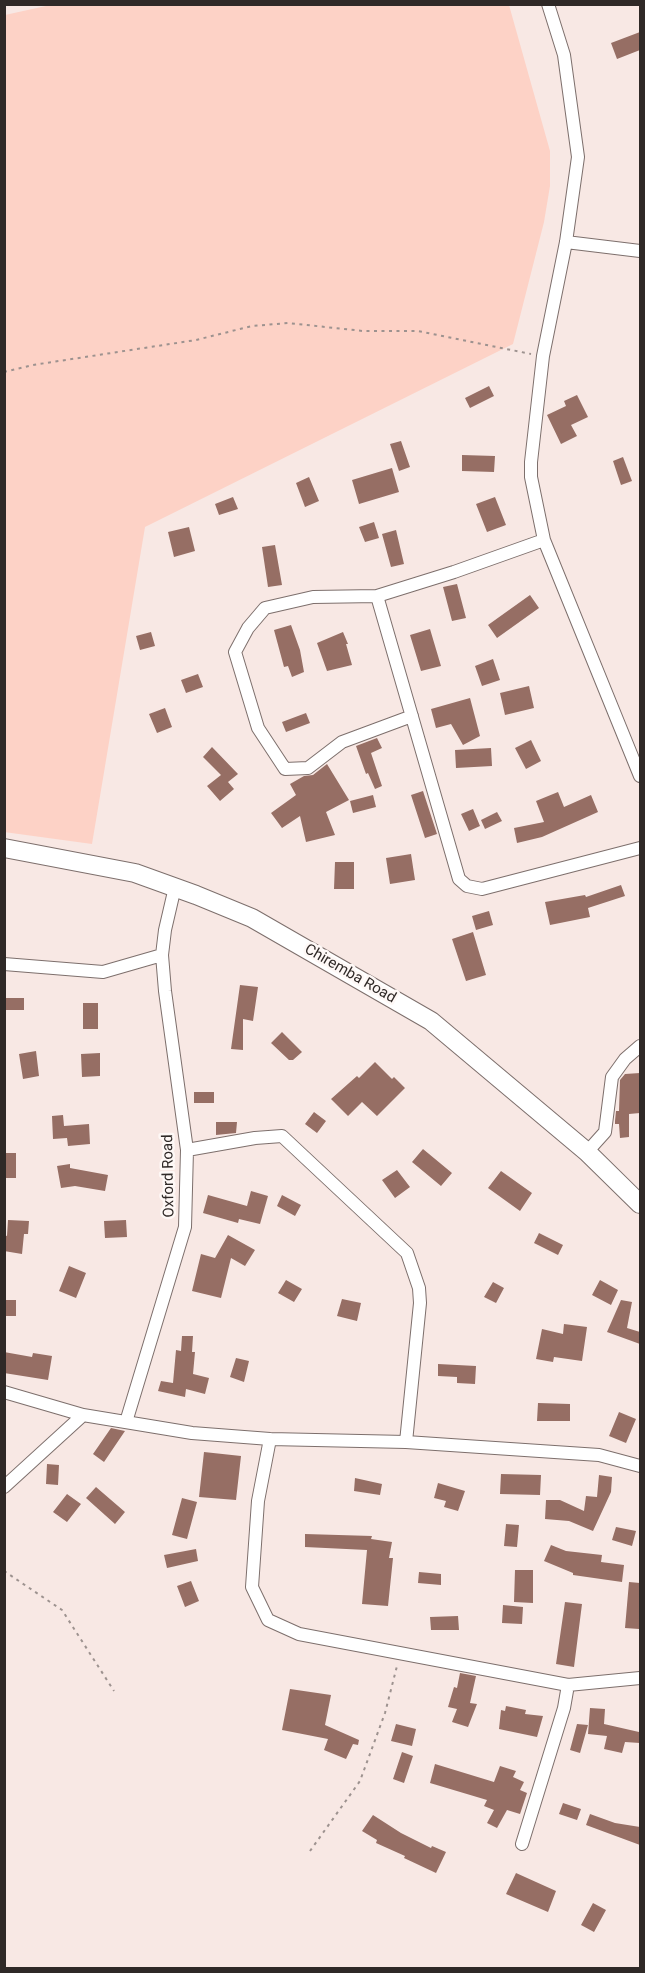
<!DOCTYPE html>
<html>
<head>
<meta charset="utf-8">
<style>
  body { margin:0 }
  #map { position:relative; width:645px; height:1973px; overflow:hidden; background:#f8e8e4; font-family:Roboto,sans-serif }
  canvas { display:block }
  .frame { position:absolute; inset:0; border:6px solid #2f2927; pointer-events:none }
</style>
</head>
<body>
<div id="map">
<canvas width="645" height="1973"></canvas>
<div class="frame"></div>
</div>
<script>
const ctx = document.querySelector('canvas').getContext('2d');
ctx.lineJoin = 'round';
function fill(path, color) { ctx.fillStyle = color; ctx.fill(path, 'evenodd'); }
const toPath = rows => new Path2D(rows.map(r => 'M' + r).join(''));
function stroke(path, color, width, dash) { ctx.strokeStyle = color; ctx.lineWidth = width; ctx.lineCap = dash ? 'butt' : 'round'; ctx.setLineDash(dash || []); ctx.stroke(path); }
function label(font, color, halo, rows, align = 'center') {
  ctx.font = font + ' Roboto,sans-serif'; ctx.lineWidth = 5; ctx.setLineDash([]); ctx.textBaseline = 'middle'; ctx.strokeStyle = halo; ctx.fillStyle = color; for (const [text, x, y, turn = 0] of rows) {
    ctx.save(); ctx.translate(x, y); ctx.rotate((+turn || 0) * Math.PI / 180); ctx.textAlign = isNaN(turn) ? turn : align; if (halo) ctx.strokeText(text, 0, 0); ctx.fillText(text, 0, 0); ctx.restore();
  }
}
fill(toPath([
  [55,4,509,5,550,151,550,186,544,222,513,344,145,527,92,844,4,832,5,15]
]), '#fdd2c6');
fill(toPath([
  [640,32,640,50,617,59,611,43],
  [489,386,494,396,470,408,465,398],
  [577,395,588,417,571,425,577,436,561,444,547,415,566,406,564,401],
  [401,441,410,467,399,471,390,444],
  [462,455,495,456,494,472,462,471],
  [623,457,632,481,621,485,613,461],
  [392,468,399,492,359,504,352,480],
  [309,477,319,501,305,507,296,483],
  [233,497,238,509,219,515,215,504],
  [495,497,506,525,487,532,476,504],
  [374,522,379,538,365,542,359,527],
  [189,527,195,551,174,557,168,532],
  [396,530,404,564,391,567,382,534],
  [275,545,282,585,268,587,262,547],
  [457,584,466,618,452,621,443,587],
  [530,595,539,608,497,638,488,625],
  [291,625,300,650,304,672,292,677,288,666,284,667,274,630],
  [430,629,441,666,421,671,410,635],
  [151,632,155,646,140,650,136,636],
  [343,632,348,644,346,644,352,665,327,671,317,643],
  [493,659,500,680,482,686,475,666],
  [198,674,203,687,186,693,181,680],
  [529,686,534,708,505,715,500,693],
  [470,698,480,736,463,745,451,724,436,728,431,709],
  [165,708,172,727,157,733,149,714],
  [306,713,310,723,286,732,282,722],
  [377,738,382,748,371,753,382,786,375,789,368,773,366,774,356,746],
  [531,740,541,761,526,769,515,748],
  [212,747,238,774,228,782,234,789,220,801,207,786,221,775,203,757],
  [491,748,492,766,456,768,455,750],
  [327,764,349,800,326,812,335,835,306,842,300,816,282,828,271,813,296,795,290,784,304,776,313,775],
  [423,791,437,834,425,838,411,795],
  [558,792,564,807,591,795,598,812,542,837,517,843,514,828,544,822,536,801],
  [373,795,376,807,353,813,350,801],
  [473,809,480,826,469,831,461,814],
  [497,812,502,821,485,829,481,820],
  [411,854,415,880,390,884,386,858],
  [335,862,354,862,354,889,334,889],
  [621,885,625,896,588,908,590,917,550,925,545,902,585,895,586,897],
  [489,911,493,925,476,930,472,916],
  [473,932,486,975,466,981,452,939],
  [240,985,258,987,253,1021,243,1019,243,1050,231,1049],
  [4,998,24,998,24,1010,4,1010],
  [83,1003,98,1003,98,1029,83,1029],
  [282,1032,302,1052,293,1060,289,1060,271,1043],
  [36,1051,39,1076,23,1079,19,1054],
  [100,1053,100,1076,82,1077,81,1054],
  [375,1062,392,1079,394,1077,405,1088,377,1116,362,1102,348,1116,331,1099,357,1076,359,1078],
  [640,1073,640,1113,629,1114,629,1137,620,1138,619,1124,615,1124,615,1121,616,1111,619,1111,620,1080,625,1074],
  [194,1092,214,1092,214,1103,194,1103],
  [314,1112,326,1121,317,1133,305,1124],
  [63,1115,64,1126,89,1124,90,1144,68,1146,67,1138,53,1139,52,1116],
  [216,1122,237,1122,236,1133,216,1135],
  [423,1149,452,1173,441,1186,412,1162],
  [4,1153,16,1153,16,1178,4,1178],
  [70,1164,70,1168,108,1175,105,1191,75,1186,61,1188,57,1166],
  [397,1170,410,1187,395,1198,382,1180],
  [501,1171,532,1193,520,1211,488,1188],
  [251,1191,268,1196,260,1224,239,1219,238,1223,203,1213,208,1195,247,1206],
  [282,1195,301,1205,295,1216,277,1206],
  [8,1220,29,1221,28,1234,24,1234,22,1254,4,1251,4,1235,7,1236],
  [126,1220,127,1237,105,1238,104,1221],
  [539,1233,563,1245,558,1255,534,1243],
  [228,1235,255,1250,245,1266,231,1258,221,1298,192,1291,201,1254,215,1258],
  [69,1266,86,1273,76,1298,59,1291],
  [286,1280,302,1289,294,1302,278,1293],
  [600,1280,618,1290,611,1305,592,1295],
  [493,1282,504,1288,496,1303,484,1297],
  [342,1299,361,1303,357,1321,337,1316],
  [4,1300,16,1300,16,1316,4,1316],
  [621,1300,632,1302,627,1328,640,1332,640,1344,607,1332],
  [564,1324,587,1327,582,1361,554,1357,553,1362,536,1359,542,1329,563,1334],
  [182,1336,193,1336,192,1352,195,1352,193,1374,209,1378,205,1394,186,1389,185,1397,158,1391,161,1381,173,1383,176,1350,181,1351],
  [4,1352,32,1357,33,1353,52,1356,48,1380,4,1373],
  [236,1358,249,1361,244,1382,230,1377],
  [438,1364,476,1366,475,1384,457,1383,457,1377,438,1376],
  [538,1403,570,1404,570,1421,537,1421],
  [619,1412,636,1419,626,1443,609,1436],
  [111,1428,125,1431,104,1462,93,1454],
  [204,1452,241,1456,236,1500,199,1497],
  [47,1464,59,1465,58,1485,46,1484],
  [501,1474,541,1475,540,1495,500,1494],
  [599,1475,612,1477,611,1492,593,1531,569,1521,545,1519,546,1500,560,1500,584,1511,586,1496,597,1497],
  [355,1478,382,1484,380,1495,354,1491],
  [438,1483,465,1491,458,1511,444,1507,446,1501,434,1498],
  [96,1487,125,1512,115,1524,86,1498],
  [67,1494,81,1504,67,1522,53,1512],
  [182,1498,197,1502,187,1539,172,1535],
  [506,1524,519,1525,517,1547,504,1546],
  [616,1527,636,1531,632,1546,612,1540],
  [305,1534,372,1536,371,1539,392,1542,389,1558,393,1558,388,1606,362,1604,367,1550,305,1547],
  [551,1545,566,1551,602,1555,601,1562,624,1565,622,1582,573,1575,573,1573,544,1561],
  [196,1549,198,1561,167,1568,164,1555],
  [515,1570,533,1570,533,1603,514,1602],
  [419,1572,441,1574,441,1585,418,1583],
  [191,1581,199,1601,185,1607,177,1586],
  [629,1582,640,1583,639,1629,625,1628],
  [565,1602,582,1604,574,1667,556,1664],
  [503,1605,523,1607,522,1624,502,1623],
  [458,1616,459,1630,431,1630,430,1617],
  [460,1673,476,1676,470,1703,477,1704,468,1727,452,1722,457,1709,448,1707,454,1687,457,1688],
  [290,1689,331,1695,325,1725,359,1740,358,1745,353,1744,346,1759,324,1750,328,1739,282,1730],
  [506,1706,526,1710,525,1714,543,1716,537,1737,499,1729,501,1710,505,1711],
  [590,1708,605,1709,604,1724,639,1732,640,1743,625,1742,622,1753,604,1749,607,1736,588,1734],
  [396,1724,416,1729,412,1746,391,1741],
  [577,1724,588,1725,580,1753,570,1750],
  [402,1752,413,1756,404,1783,393,1779],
  [435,1764,494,1782,500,1766,516,1771,513,1777,524,1782,520,1790,527,1793,520,1814,507,1810,497,1828,487,1823,494,1810,484,1806,487,1800,430,1783],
  [563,1803,581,1809,577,1820,559,1814],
  [590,1814,615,1823,640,1827,640,1845,586,1825],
  [373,1815,401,1833,431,1848,432,1846,446,1852,436,1873,404,1858,405,1856,376,1843,377,1840,362,1831],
  [516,1873,556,1891,548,1912,506,1894],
  [593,1903,606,1910,594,1932,581,1925]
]), '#966e64');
const street = toPath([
  [548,4,564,55,578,157,566,242,543,356,531,462,531,477,544,540,640,776],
  [566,242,640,251],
  [377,596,459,879,467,886,482,889,640,848],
  [412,716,342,742,308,768,285,769,258,728,235,652,248,628,265,608,313,597,377,596,454,572,544,540],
  [4,964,103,972,162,955],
  [187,1150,255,1138,282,1136,407,1253,419,1288,420,1303,406,1442],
  [587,1152,605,1132,612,1077,625,1059,640,1046],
  [4,1392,83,1415],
  [126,1422,185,1227,187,1150,165,991,162,955,165,930,175,887],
  [270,1439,258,1501,252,1587,268,1620,299,1634,568,1685,640,1678],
  [4,1487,83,1415,192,1433,270,1439,406,1442,599,1455,640,1466],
  [522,1844,564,1708,568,1685]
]);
const secondary = toPath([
  [4,848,135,873,196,895,252,918,431,1021,587,1152,640,1204]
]);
stroke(street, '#7d6f6c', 14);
stroke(secondary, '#7d6f6c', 20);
stroke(toPath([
  [4,372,33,365,196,340,252,326,288,323,363,331,418,331,531,354],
  [4,1571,62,1610,114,1691],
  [310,1851,360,1781,385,1713,397,1666]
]), '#9d928f', 2, [3, 4.5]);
stroke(street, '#fff', 12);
stroke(secondary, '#fff', 18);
label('15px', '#2f2927', '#fef8f6', [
  ["Chiremba Road",350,974,30],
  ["Oxford Road",169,1176,-91]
]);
</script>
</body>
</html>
